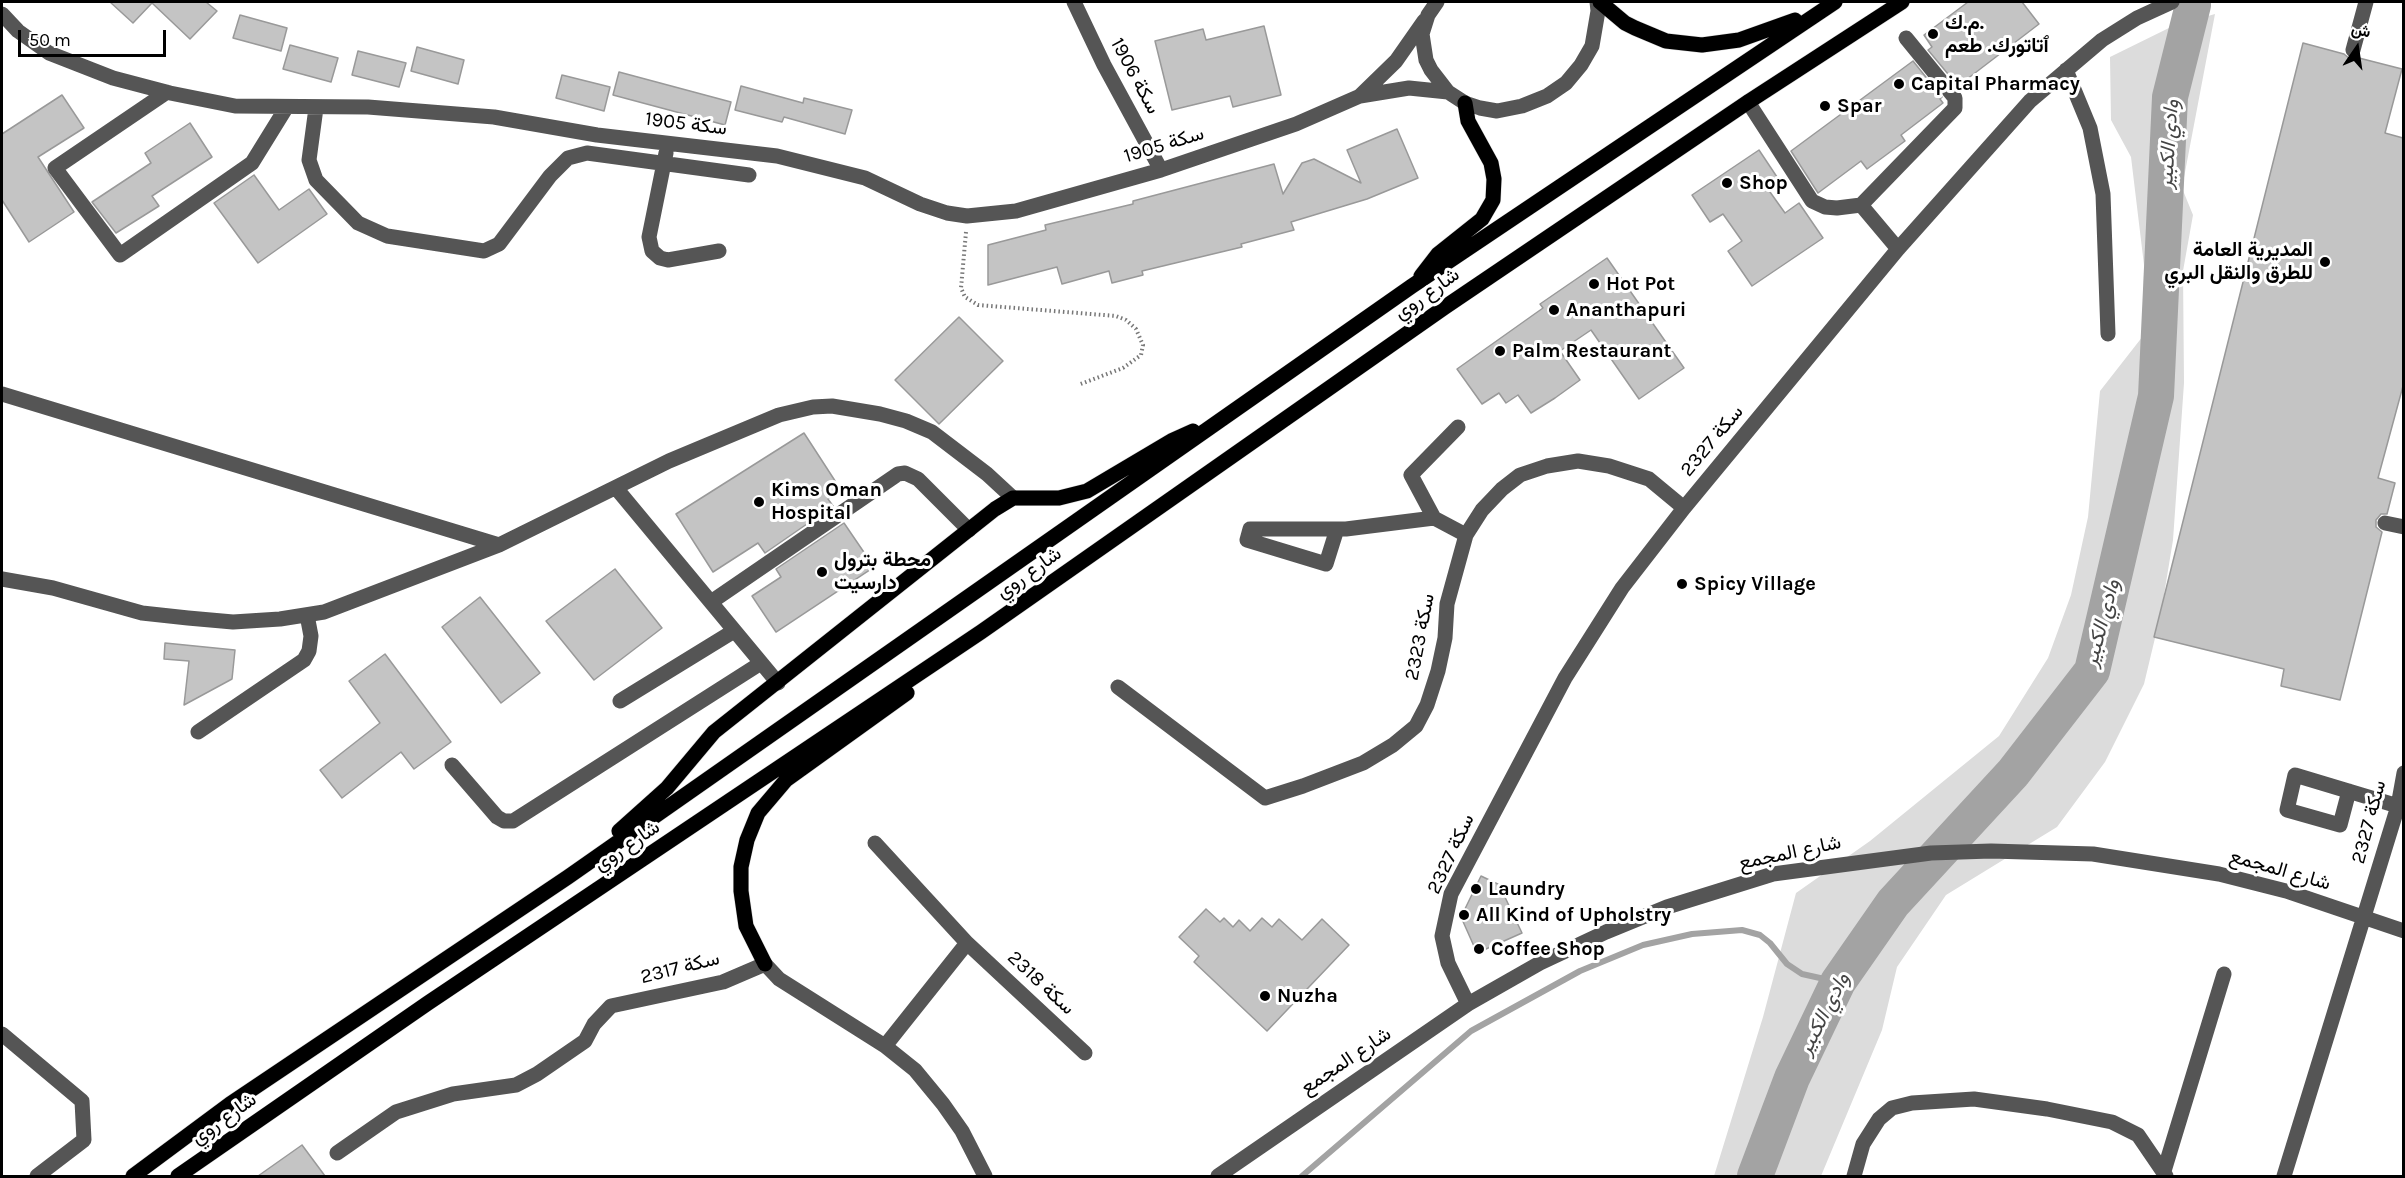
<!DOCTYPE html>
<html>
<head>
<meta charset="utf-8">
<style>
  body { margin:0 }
  #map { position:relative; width:2405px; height:1178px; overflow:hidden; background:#fff; font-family:Karla,Vazirmatn,sans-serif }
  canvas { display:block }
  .frame { position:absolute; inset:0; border:3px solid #000; pointer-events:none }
  .north { position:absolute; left:2327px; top:18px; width:60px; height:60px; -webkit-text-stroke:4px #fff; paint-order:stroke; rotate:13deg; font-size:16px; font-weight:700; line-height:24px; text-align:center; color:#000 }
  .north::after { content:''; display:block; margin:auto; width:21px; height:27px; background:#000; clip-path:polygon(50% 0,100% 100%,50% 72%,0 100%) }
  .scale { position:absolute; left:18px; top:30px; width:148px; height:27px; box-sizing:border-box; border:3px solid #000; border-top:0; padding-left:8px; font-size:18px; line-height:21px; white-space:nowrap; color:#000; -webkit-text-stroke:4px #fff; paint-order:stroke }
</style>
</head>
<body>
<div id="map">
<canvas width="2405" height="1178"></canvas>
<div class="frame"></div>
<div class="north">ش</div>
<div class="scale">50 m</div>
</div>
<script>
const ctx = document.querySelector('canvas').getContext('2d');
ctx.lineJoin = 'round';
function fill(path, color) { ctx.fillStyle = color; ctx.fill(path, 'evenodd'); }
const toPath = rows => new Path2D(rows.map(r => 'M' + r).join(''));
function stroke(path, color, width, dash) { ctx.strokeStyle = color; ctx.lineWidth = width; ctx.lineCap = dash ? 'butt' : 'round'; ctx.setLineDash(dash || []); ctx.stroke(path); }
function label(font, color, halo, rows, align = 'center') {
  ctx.font = font + ' Karla,Vazirmatn,sans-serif'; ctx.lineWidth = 6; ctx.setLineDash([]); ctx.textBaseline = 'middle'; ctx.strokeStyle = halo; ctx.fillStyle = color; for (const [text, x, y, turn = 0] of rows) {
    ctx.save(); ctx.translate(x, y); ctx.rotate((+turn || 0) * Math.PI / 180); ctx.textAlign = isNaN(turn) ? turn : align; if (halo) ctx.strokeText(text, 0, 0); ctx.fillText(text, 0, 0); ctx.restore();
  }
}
fill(toPath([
  [2215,14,2182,188,2193,215,2183,271,2184,383,2173,540,2161,613,2144,684,2105,762,2057,827,1946,895,1897,967,1882,1030,1821,1176,1714,1176,1763,1017,1796,893,1870,841,1999,736,2048,658,2071,595,2088,517,2100,391,2143,336,2144,265,2131,157,2111,120,2110,57,2173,26]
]), '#dcdcdc');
stroke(toPath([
  [1302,1176,1471,1031,1580,971,1643,945,1692,934,1742,930,1760,935,1770,943,1787,964,1802,974,1838,982]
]), '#a3a3a3', 6);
stroke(toPath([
  [1755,1176,1792,1078,1838,982,1893,903,2013,773,2092,671,2156,396,2170,97,2193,5]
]), '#a3a3a3', 36);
const building = toPath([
  [110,2,206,2,217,11,190,39,152,3,133,23,110,2],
  [1968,2,2022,2,2039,24,1958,86,1928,50,1932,47,1924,35,1968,2],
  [240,15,287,28,281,51,233,38,240,15],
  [1264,26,1281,95,1233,107,1230,96,1172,110,1155,41,1203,29,1206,40,1264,26],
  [2303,43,2344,54,2350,59,2359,58,2402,69,2385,133,2403,138,2403,386,2378,478,2395,483,2387,514,2381,514,2376,520,2376,527,2382,532,2340,700,2281,686,2284,669,2154,637,2303,43],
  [290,45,338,58,331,82,283,69,290,45],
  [417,47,464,60,458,84,411,71,417,47],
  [358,51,406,63,399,87,352,75,358,51],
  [1913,61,1942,97,1940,99,1943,103,1901,135,1905,141,1867,169,1861,161,1818,193,1791,151,1913,61],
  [619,72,731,102,725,125,613,95,619,72],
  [562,75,610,87,604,111,556,98,562,75],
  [741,86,803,103,804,98,852,110,845,134,784,117,782,122,735,110,741,86],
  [62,95,84,128,38,157,74,212,29,242,2,200,2,134,62,95],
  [190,123,212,157,152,196,159,206,116,233,92,202,151,163,145,153,190,123],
  [1397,129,1418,178,1367,199,1291,222,1294,230,1241,244,1242,247,1142,271,1143,275,1112,283,1109,271,1062,284,1057,267,988,285,988,245,1046,230,1045,225,1133,204,1133,201,1274,164,1283,194,1302,163,1314,159,1361,183,1347,150,1397,129],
  [1759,150,1777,177,1765,185,1785,213,1799,203,1823,238,1752,286,1728,251,1742,241,1723,214,1710,222,1692,195,1759,150],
  [254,175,279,210,309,189,327,214,258,263,214,203,254,175],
  [1607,258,1684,368,1639,399,1591,330,1560,351,1580,380,1555,398,1531,413,1518,395,1506,403,1499,393,1482,404,1457,369,1543,308,1540,304,1607,258],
  [959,317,1003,361,939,424,895,380,959,317],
  [804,433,841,490,828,499,833,506,765,553,758,543,713,572,676,514,804,433],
  [844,523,874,567,776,632,752,596,781,577,776,569,844,523],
  [615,569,662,628,594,680,546,621,615,569],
  [480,597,540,673,501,703,442,627,480,597],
  [165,643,235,650,232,679,184,705,189,661,164,659,165,643],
  [385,654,451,742,414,769,401,752,342,798,320,770,380,723,349,681,385,654],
  [1481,876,1506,888,1503,893,1522,933,1477,953,1461,917,1481,876],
  [1206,909,1220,922,1224,918,1233,927,1239,920,1250,931,1262,918,1272,927,1279,919,1302,940,1322,919,1349,945,1267,1031,1194,962,1199,956,1179,937,1206,909],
  [302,1145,325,1176,258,1176,302,1145]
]);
fill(building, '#c4c4c4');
stroke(building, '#999', 1.5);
const major = toPath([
  [1600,2,1625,23,1635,28,1666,41,1702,45,1739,40,1795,20],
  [1421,276,1438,254,1482,219,1493,200,1494,179,1491,163,1468,121,1465,103],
  [619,831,667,788,714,732,995,509,1013,498,1059,498,1087,491,1173,440,1193,431],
  [765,964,746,926,741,891,741,867,747,840,758,813,786,780,907,693],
  [133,1176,230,1104,568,877,1412,286,1835,2],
  [178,1176,428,1003,981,632,1445,307,1748,102,1902,2]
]);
stroke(major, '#dbdbdb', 16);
stroke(toPath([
  [966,232,961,288,965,297,978,305,1116,316,1126,320,1136,329,1143,345,1141,355,1123,368,1078,385]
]), '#777', 4, [1.5, 3]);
stroke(toPath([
  [1074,2,1104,65,1161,170],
  [1437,2,1428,15,1422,34,1426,60,1431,70,1448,92,1465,103,1480,108,1497,111,1522,106,1547,96,1566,83,1581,65,1592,46,1598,11,1597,2],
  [2,14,18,31,49,53,113,78,170,93,235,106,368,107,494,117,597,135,777,156,865,178,920,204,947,213,967,216,1016,211,1161,170,1296,124,1360,96,1409,88,1448,92],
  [2353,50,2366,2],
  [2066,70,2090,128,2103,194,2108,334],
  [167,92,55,168,120,255,252,163,286,108],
  [1360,96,1396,61,1424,21],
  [1748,102,1812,201,1825,207,1837,208,1861,205],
  [316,108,309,160,316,180,358,223,387,236,484,251,499,244,550,176,568,158,587,153,749,175],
  [666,153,649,237,652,251,660,258,668,260,719,251],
  [1898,249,1861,205,1955,108,1955,98,1906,38],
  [2,394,499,545],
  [616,488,778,683],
  [1434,518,1411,475,1458,427],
  [2385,523,2404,527],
  [1337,529,1326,564,1247,540,1250,529,1346,529,1434,518,1466,535],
  [2,579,53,588,142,613,188,618,233,622,280,619,324,612,499,545,669,461,779,415,813,407,832,406,880,414,906,421,932,432,987,474,1013,498],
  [711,602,898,474,905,473,918,479,969,530],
  [1118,687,1265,798,1303,786,1363,763,1393,745,1416,726,1427,705,1438,671,1445,638,1447,604,1466,535,1482,510,1502,489,1520,475,1547,466,1578,461,1609,466,1649,479,1684,508],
  [620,701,734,631],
  [198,732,304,660,309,651,311,636,307,615],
  [452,765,497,817,504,821,513,821,761,663],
  [2349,791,2340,825,2287,810,2295,775,2398,806],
  [875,843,967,943],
  [1468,1004,1448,963,1442,936,1451,894,1565,678,1622,588,1684,508,1898,249,2030,101,2102,40,2137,18,2172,2],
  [2,1034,82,1101,84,1140,37,1176],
  [885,1046,967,943,1085,1053],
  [337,1153,396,1112,453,1094,516,1085,537,1074,585,1041,594,1024,611,1006,723,982,765,964,779,979,885,1046,915,1070,943,1104,962,1131,985,1176],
  [2164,1171,2224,974],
  [1218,1176,1468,1004,1540,963,1606,932,1667,907,1773,874,1931,853,1991,851,2093,854,2219,874,2286,891,2404,931],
  [1854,1176,1863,1144,1879,1119,1892,1108,1912,1103,1974,1099,2047,1109,2112,1122,2138,1135,2166,1176],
  [2284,1176,2398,806,2404,773]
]), '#555', 15);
stroke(major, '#000', 15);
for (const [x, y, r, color] of [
  [1933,34,6,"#000"],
  [1899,84,6,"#000"],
  [1825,106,6,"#000"],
  [1727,183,6,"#000"],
  [2325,262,6,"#000"],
  [1594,284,6,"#000"],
  [1554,310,6,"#000"],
  [1500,351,6,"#000"],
  [759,502,6,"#000"],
  [822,572,6,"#000"],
  [1682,584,6,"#000"],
  [1476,889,6,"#000"],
  [1464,915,6,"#000"],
  [1479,949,6,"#000"],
  [1265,996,6,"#000"]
]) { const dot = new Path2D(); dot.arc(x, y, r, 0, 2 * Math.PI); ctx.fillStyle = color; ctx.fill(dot); stroke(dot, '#fff', 2); }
label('bold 20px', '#000', '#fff', [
  ["م.ك.",1945,23],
  ["ٱتاتورك. طعم",1945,46],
  ["Capital Pharmacy",1911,84],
  ["Spar",1837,106],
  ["Shop",1739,183],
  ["المديرية العامة",2313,250,"right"],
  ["للطرق والنقل البري",2313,273,"right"],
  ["Hot Pot",1606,284],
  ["Ananthapuri",1566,310],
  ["Palm Restaurant",1512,351],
  ["Kims Oman",771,490],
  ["Hospital",771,513],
  ["محطة بترول",834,560],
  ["دارسيت",834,583],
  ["Spicy Village",1694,584],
  ["Laundry",1488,889],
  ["All Kind of Upholstry",1476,915],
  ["Coffee Shop",1491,949],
  ["Nuzha",1277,996]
], 'left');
label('20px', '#000', '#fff', [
  ["سكة 1906",1135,76,62],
  ["سكة 1905",686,124,7],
  ["سكة 1905",1164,145,-17],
  ["شارع روي",1427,294,-35],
  ["سكة 2327",1712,441,-50],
  ["شارع روي",1029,573,-35],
  ["سكة 2323",1420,637,-79],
  ["سكة 2327",2369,822,-75],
  ["شارع روي",627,846,-34],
  ["شارع المجمع",1790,853,-12],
  ["سكة 2327",1451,854,-65],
  ["شارع المجمع",2280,870,16],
  ["سكة 2317",680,968,-14],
  ["سكة 2318",1041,983,43],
  ["شارع المجمع",1346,1061,-34],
  ["شارع روي",224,1119,-35]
]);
label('italic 21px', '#444', '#fff', [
  ["وادي الكبير",2169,144,-86],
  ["وادي الكبير",2102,623,-75],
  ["وادي الكبير",1824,1014,-63]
]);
</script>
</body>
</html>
